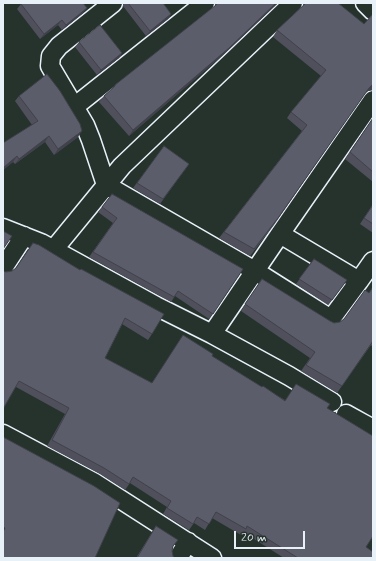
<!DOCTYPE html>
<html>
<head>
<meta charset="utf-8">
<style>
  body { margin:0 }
  #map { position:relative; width:376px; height:561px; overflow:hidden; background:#26332d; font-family:Mynerve,sans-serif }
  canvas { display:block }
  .frame { position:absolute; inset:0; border:4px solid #e8f1f8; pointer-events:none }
  .scale { position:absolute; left:234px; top:531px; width:71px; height:18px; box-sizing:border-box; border:2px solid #e8f1f8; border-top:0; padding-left:5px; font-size:12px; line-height:14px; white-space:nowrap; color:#e8f1f8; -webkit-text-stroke:3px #26332d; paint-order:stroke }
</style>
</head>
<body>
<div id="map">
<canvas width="376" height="561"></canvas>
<div class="frame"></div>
<div class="scale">20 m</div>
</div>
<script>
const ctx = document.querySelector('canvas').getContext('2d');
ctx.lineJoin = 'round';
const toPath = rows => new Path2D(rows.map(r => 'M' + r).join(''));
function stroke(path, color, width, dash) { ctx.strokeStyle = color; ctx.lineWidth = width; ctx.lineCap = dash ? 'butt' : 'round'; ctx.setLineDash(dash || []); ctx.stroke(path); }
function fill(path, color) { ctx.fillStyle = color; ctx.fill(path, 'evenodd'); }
const minor = toPath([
  [113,3,59,46,51,56,50,66,85,125,91,140,106,185,255,271,331,319,359,281],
  [365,3,373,11],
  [74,107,205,3],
  [3,228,41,243,156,306,212,334,289,376,332,402],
  [280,234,359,281,373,261],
  [54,249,122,166,293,3],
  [3,268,24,236],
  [212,334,280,234,373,100],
  [346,414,373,429],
  [3,434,95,483,212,558],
  [178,558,188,542]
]);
stroke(minor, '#e8f1f8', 21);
stroke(minor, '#26332d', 18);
fill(toPath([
  [123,3,163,3,171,14,168,19,146,36,123,6],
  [215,3,278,3,224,54,129,136,99,102,104,96,112,89,115,85,215,6],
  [303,3,338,3,364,24,373,14,373,90,368,91,364,94,274,225,250,256,219,238,302,131,287,118,291,112,321,76,273,37,277,30,303,6],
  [21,4,85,5,83,13,62,30,58,25,40,39,17,9],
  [79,42,122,53,119,58,97,75,75,47],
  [19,96,78,137,54,155,45,142,15,164,13,162,3,170,3,143,32,125,15,101],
  [373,118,373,182,345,159],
  [164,146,189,164,160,204,133,188],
  [373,204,373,233,360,224],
  [102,207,243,269,209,319,175,296,171,302,89,257,113,223,98,212],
  [33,243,152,334,148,340,122,324,105,358,151,383,212,356,262,387,285,400,327,408,366,547,373,558,284,558,243,532,241,535,212,518,205,530,194,523,189,530,163,514,167,507,130,483,125,490,100,474,47,446,65,414,16,387,6,272,12,271,16,268],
  [314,259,347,280,328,305,296,284],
  [262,279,330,321,334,323,340,322,344,319,369,293,373,287,373,347,371,345,337,393,301,371,310,358,241,311],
  [156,526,173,546,172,551,173,556,174,558,136,558]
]), '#4f505b');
fill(toPath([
  [276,3,278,3,224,54,129,136,133,130],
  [87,8,83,13,62,30,66,25],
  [171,14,168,19,146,36,150,31],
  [62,20,58,25,40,39,44,34],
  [122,53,119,58,97,75,101,70],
  [373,84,373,90,368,91,364,94,369,88],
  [82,131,78,137,54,155,58,149],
  [49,136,45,142,15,164,19,159],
  [17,156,13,162,3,170,3,168]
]), '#40414a');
const building = toPath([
  [22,3,84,3,83,3,87,8,66,25,62,20,44,34,21,4,22,3],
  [128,3,163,3,171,14,150,31,128,3],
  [217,3,276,3,229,48,133,130,104,96,115,86,115,85,216,5,217,3],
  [306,3,338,3,364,24,373,14,373,84,369,88,278,218,254,249,224,232,307,125,291,112,326,70,277,30,306,3],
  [100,25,122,53,101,70,79,42,100,25],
  [47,74,60,91,80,124,82,131,58,149,49,136,19,159,17,156,3,168,3,143,38,121,19,96,47,74],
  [373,118,373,172,350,152,373,118],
  [164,146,189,164,163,199,137,183,164,146],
  [112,194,243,269,213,314,178,291,174,297,93,252,117,218,102,207,112,194],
  [373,205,373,224,364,218,373,205],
  [3,231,12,236,3,249,3,231],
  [33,243,39,245,80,270,81,269,164,314,152,334,125,318,105,358,152,383,183,335,213,354,212,356,262,387,263,386,285,401,296,384,330,404,327,408,373,436,373,536,366,547,373,552,373,558,298,558,247,526,246,529,216,512,209,524,197,517,193,524,167,508,171,501,133,477,129,484,104,468,52,440,69,408,19,381,3,409,3,271,6,272,12,271,16,268,33,243],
  [314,259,347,280,332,300,299,279,314,259],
  [262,279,330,321,334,323,340,322,344,319,365,290,369,293,373,287,373,341,342,386,306,365,315,352,245,304,262,279],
  [3,437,94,486,120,503,95,558,3,558,3,532,5,528,3,527,3,437],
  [156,526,178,540,173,546,172,551,173,556,174,558,137,558,156,526]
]);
fill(building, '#5c5d6a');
stroke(building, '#40414a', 1);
</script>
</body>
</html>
